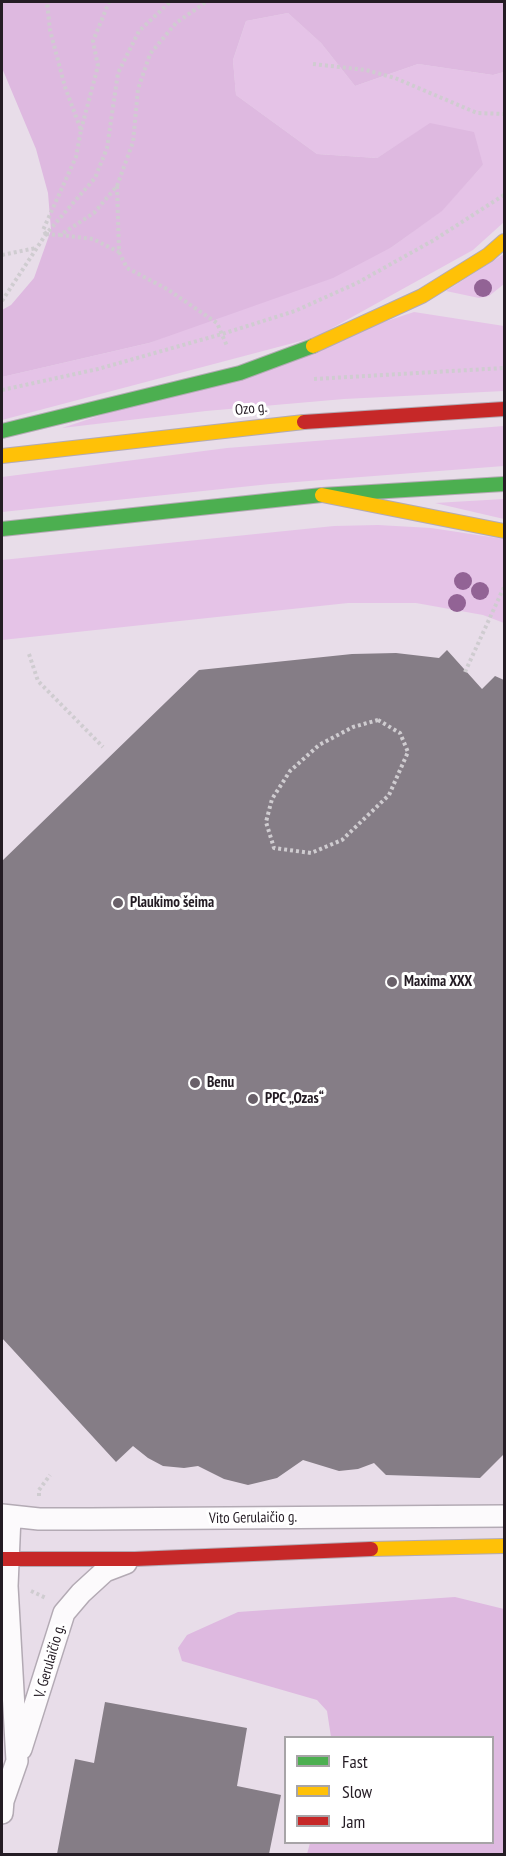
<!DOCTYPE html>
<html>
<head>
<meta charset="utf-8">
<style>
  body { margin:0 }
  #map { position:relative; width:506px; height:1856px; overflow:hidden; background:#e8dde9; font-family:"PT Sans Narrow",sans-serif }
  canvas { display:block }
  .frame { position:absolute; inset:0; border:3px solid #241c24; pointer-events:none }
  .legend { position:absolute; left:284px; top:1736px; width:210px; height:108px; box-sizing:border-box; background:#fff; border:2px solid #a7a4a7; margin:0; padding:8px 10px; list-style:none; font-size:18px; color:#241c24 }
  .legend li { display:flex; align-items:center; gap:12px; height:30px }
  .legend b { width:30px; border:2px solid #a7a4a7 }
</style>
</head>
<body>
<div id="map">
<canvas width="506" height="1856"></canvas>
<div class="frame"></div>
<ul class="legend">
<li><b style="height:8px;background:#4caf50"></b>Fast</li>
<li><b style="height:8px;background:#ffc107"></b>Slow</li>
<li><b style="height:8px;background:#c62828"></b>Jam</li>
</ul>
</div>
<script>
const ctx = document.querySelector('canvas').getContext('2d');
ctx.lineJoin = 'round';
function fill(path, color) { ctx.fillStyle = color; ctx.fill(path, 'evenodd'); }
const toPath = rows => new Path2D(rows.map(r => 'M' + r).join(''));
function stroke(path, color, width, dash) { ctx.strokeStyle = color; ctx.lineWidth = width; ctx.lineCap = dash ? 'butt' : 'round'; ctx.setLineDash(dash || []); ctx.stroke(path); }
function label(font, color, halo, rows, align = 'center') {
  ctx.font = font + ' "PT Sans Narrow",sans-serif'; ctx.lineWidth = 6; ctx.setLineDash([]); ctx.textBaseline = 'middle'; ctx.strokeStyle = halo; ctx.fillStyle = color; for (const [text, x, y, turn = 0] of rows) {
    ctx.save(); ctx.translate(x, y); ctx.rotate((+turn || 0) * Math.PI / 180); ctx.textAlign = isNaN(turn) ? turn : align; if (halo) ctx.strokeText(text, 0, 0); ctx.fillText(text, 0, 0); ctx.restore();
  }
}
fill(toPath([
  [288,13,321,43,355,86,418,64,493,75,504,72,504,222,473,250,316,337,2,420,2,377,149,343,392,247,441,211,483,165,430,124,377,158,317,154,236,95,233,60,246,21],
  [504,254,504,284,489,296,479,298,446,291],
  [414,312,504,326,504,391,344,399,206,411,62,428],
  [504,426,504,466,270,484,2,512,2,477,227,448],
  [504,499,504,519,435,503],
  [378,525,431,528,504,539,504,623,483,615,416,603,348,603,2,640,2,560,334,526]
]), '#e5c3e7');
fill(toPath([
  [2,2,504,2,504,72,493,75,418,64,355,86,321,43,288,13,246,21,233,60,236,95,317,154,377,158,430,123,474,132,483,165,442,211,392,247,333,278,149,343,2,377,2,310,11,305,34,278,51,230,48,193,36,149,2,68],
  [455,1597,504,1609,504,1854,307,1854,310,1843,492,1842,492,1738,331,1737,327,1711,317,1700,182,1661,178,1648,187,1635,238,1612]
]), '#deb9e0');
fill(toPath([
  [447,650,482,689,495,676,504,680,504,1454,480,1478,386,1475,374,1463,358,1469,339,1471,303,1460,277,1478,248,1485,224,1479,198,1466,184,1468,163,1466,148,1458,133,1446,116,1462,2,1338,2,861,199,670,352,654,396,653,439,658],
  [105,1702,247,1728,237,1786,281,1795,269,1854,57,1854,75,1759,94,1763]
]), '#857d86');
const street = toPath([
  [2,1515,39,1519,90,1519,504,1516],
  [21,1749,64,1613,81,1593,105,1571,126,1563],
  [2,1813,3,1801,17,1761,7,1586,10,1516]
]);
const fast = toPath([
  [2,431,240,373,313,346],
  [2,529,322,495,504,484]
]);
const slow = toPath([
  [313,346,422,296,488,255,504,241],
  [2,456,304,422],
  [322,495,504,531],
  [371,1549,504,1546]
]);
const jam = toPath([
  [304,422,504,409],
  [2,1559,135,1559,371,1549]
]);
stroke(street, '#b3aab4', 24);
stroke(fast, '#b3aab4', 16);
stroke(slow, '#b3aab4', 16);
stroke(jam, '#b3aab4', 16);
stroke(toPath([
  [313,64,366,70,395,78,477,113,504,114],
  [81,130,98,66,93,41,109,2],
  [117,186,119,252,127,268,167,289,217,323,227,346],
  [46,234,60,235,94,213,117,186,133,142,138,89,150,54,176,23,206,2],
  [46,234,43,230,76,157,81,130,65,87,50,30,47,2],
  [60,235,93,239,119,252],
  [2,255,36,248],
  [2,301,46,234,95,178,107,148,118,73,139,31,170,2],
  [314,379,504,368],
  [2,390,98,369,222,334,295,311,357,283,434,240,504,195],
  [29,654,38,681,103,747],
  [465,672,504,587],
  [378,720,400,733,408,752,389,795,342,840,311,853,274,848,266,822,272,799,290,771,319,745,353,727,378,720],
  [39,1496,39,1490,50,1475],
  [31,1591,46,1598]
]), '#cfccd0', 4, [3, 3]);
stroke(street, '#fcfafc', 21);
stroke(fast, '#4caf50', 14);
stroke(slow, '#ffc107', 14);
stroke(jam, '#c62828', 14);
ctx.fillStyle = '#926395';
for (const [x, y] of [
  [483,288],
  [463,581],
  [480,591],
  [457,603]
]) { ctx.beginPath(); ctx.arc(x, y, 9, 0, 2 * Math.PI); ctx.fill(); }
for (const [x, y, r, color] of [
  [118,903,6,"#696069"],
  [392,982,6,"#696069"],
  [195,1083,6,"#696069"],
  [253,1099,6,"#696069"]
]) { const dot = new Path2D(); dot.arc(x, y, r, 0, 2 * Math.PI); ctx.fillStyle = color; ctx.fill(dot); stroke(dot, '#fff', 2); }
label('15px', '#241c24', '#fff', [
  ["Ozo g.",251,409,-6],
  ["Vito Gerulaičio g.",253,1518,-1],
  ["V. Gerulaičio g.",50,1661,-74]
]);
label('bold 15px', '#241c24', '#fff', [
  ["Plaukimo šeima",130,903],
  ["Maxima XXX",404,982],
  ["Benu",207,1083],
  ["PPC „Ozas“",265,1099]
], 'left');
</script>
</body>
</html>
